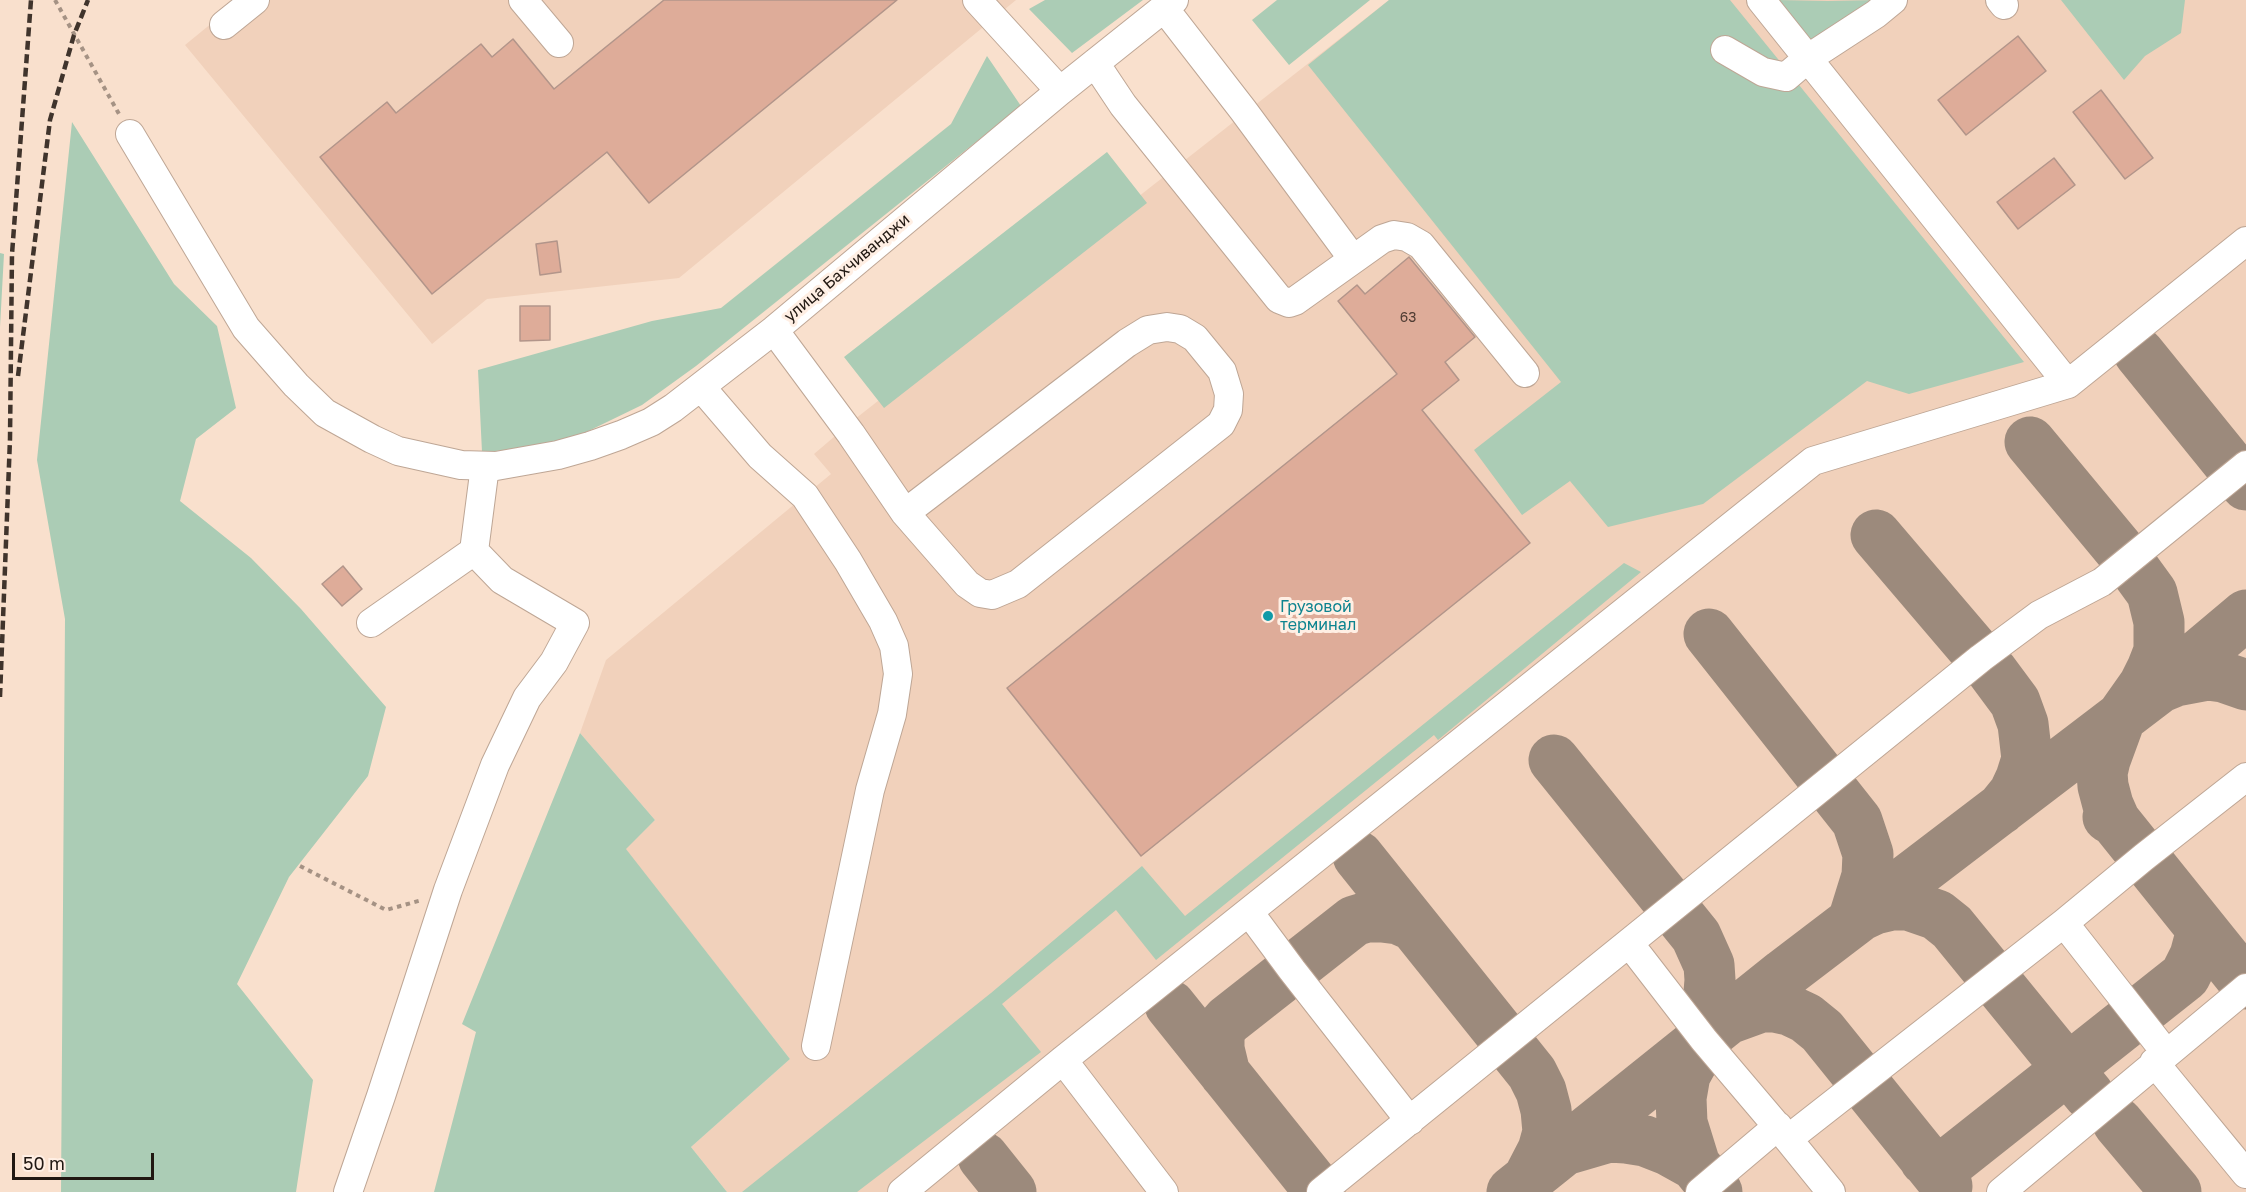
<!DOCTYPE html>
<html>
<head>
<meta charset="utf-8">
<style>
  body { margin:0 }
  #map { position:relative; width:2246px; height:1192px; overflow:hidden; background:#f9e0cd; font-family:"Golos Text",sans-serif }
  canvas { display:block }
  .scale { position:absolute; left:12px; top:1153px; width:142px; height:27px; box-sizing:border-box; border:3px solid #211812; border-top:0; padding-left:8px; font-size:18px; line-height:21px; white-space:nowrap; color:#211812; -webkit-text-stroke:4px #ffefe4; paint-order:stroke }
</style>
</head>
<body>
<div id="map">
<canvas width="2246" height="1192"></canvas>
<div class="scale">50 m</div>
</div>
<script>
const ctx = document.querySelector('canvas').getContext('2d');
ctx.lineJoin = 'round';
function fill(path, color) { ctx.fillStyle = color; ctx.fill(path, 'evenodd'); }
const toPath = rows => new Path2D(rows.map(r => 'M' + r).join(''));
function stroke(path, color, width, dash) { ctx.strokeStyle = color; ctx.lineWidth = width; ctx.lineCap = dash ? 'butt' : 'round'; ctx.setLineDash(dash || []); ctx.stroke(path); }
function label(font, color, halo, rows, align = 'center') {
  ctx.font = font + ' "Golos Text",sans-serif'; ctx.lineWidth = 6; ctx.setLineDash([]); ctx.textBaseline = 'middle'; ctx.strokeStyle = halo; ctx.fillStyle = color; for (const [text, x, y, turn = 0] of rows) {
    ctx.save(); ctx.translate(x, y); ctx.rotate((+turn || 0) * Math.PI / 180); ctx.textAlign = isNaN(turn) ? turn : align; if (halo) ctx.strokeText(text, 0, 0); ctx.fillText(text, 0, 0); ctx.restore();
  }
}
fill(toPath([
  [240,0,1016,0,679,278,487,299,432,344,185,45],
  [1389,0,2246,0,2246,1192,727,1192,691,1147,790,1059,625,849,655,820,580,733,606,660,831,474,814,454,855,419]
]), '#f1d1bb');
fill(toPath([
  [1045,0,1143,0,1072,53,1029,9],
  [1277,0,1370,0,1289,65,1252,20],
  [1389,0,1730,0,2024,362,1909,394,1867,381,1703,504,1608,527,1570,481,1522,515,1474,450,1561,382,1308,65],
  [1777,0,1828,1,1877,0,1813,43],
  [2061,0,2185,0,2181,33,2145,56,2124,80],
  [987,56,1021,106,696,366,642,405,572,439,523,449,482,452,478,370,652,321,721,308,951,124],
  [72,122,174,284,217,326,236,408,196,439,180,501,251,558,301,609,386,707,368,776,289,877,237,984,313,1080,296,1192,61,1192,65,619,37,460],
  [1107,152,1147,203,884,408,844,357],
  [0,253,4,254,0,327],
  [1624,563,1641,572,1438,740,1434,735,1156,960,1116,910,1002,1004,1041,1052,857,1192,742,1192,991,993,1142,866,1185,916],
  [580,733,655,820,626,849,790,1059,691,1147,727,1192,434,1192,476,1032,462,1024]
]), '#abccb5');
stroke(toPath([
  [2139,353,2246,485],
  [2030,442,2128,560,2152,593,2159,622,2159,651,2152,669,2144,685,2120,719,2105,760,2102,773,2103,786,2108,805,2115,821],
  [1876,535,1992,671,2015,702,2023,724,2027,759,2021,778,2014,793,2001,809],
  [1709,634,1857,821,1868,854,1867,876,1853,921],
  [2159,688,2176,681,2208,675,2223,677,2246,685],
  [1554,760,1696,936,1709,965,1710,980,1707,1017,1700,1041],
  [2108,817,2115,821,2246,984],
  [1358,856,1532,1073,1541,1091,1546,1110,1548,1132,1543,1150,1528,1179],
  [1860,916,1875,909,1892,905,1908,905,1937,915,1952,927,2089,1095],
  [1170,1005,1320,1192],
  [1728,1019,1761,1007,1775,1007,1789,1010,1806,1018,1822,1031,1947,1186],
  [1706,1037,1685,1075,1681,1098,1682,1123,1695,1165,1717,1192],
  [1225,1074,1219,1049,1219,1037,1221,1028,1228,1020,1354,921,1367,917,1382,917,1398,919,1414,926],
  [2118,1123,2176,1192],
  [1568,1149,1609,1137,1626,1138,1645,1141,1668,1150,1695,1165],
  [983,1157,1011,1192],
  [1925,1160,1935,1164,1942,1164,1954,1159,2185,976,2195,956,2202,930],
  [1512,1192,1784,974,2158,689,2246,615]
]), '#9c8a7c', 51);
const building = toPath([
  [664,0,897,0,649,203,607,152,432,294,320,157,387,102,396,113,481,44,492,57,513,39,554,89,664,0],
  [2018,36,2046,71,1966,135,1938,100,2018,36],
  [2101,90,2153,158,2125,179,2073,112,2101,90],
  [2054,158,2075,185,2018,229,1997,202,2054,158],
  [557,241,561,272,540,275,536,244,557,241],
  [1409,257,1475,337,1445,362,1459,380,1422,410,1530,543,1141,856,1007,688,1397,374,1338,301,1357,285,1365,294,1409,257],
  [520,306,550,306,550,340,520,341,520,306],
  [343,566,362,589,342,606,322,584,343,566]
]);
fill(building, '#deac99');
stroke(building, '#b2958a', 1.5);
const minor = toPath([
  [523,0,559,43],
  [977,0,1060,91],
  [1761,0,2068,384],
  [2000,0,2004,5],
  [1164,8,1243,110,1353,259],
  [224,25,255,0],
  [1725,50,1763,72,1786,77,1807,59,1876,14,1893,0],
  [1095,63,1123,105,1279,299,1289,303,1295,301,1382,239,1394,235,1407,237,1421,245,1525,373],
  [130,134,246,328,296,385,325,413,372,439,398,451,461,465,496,466,558,455,590,446,621,435,651,422,673,408,774,330,1060,91,1174,0],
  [774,330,851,434,905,513,967,584,980,593,992,595,1018,584,1221,424,1228,410,1229,394,1222,371,1195,338,1180,329,1167,327,1148,330,1127,343,905,513],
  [701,387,760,456,805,496,848,561,883,621,894,646,898,674,892,714,870,790,816,1046],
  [371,623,474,551],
  [1249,912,1292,970,1410,1121],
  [2064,923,2166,1053],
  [1629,943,1704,1040,1788,1139,1831,1192],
  [1063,1060,1164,1192],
  [2154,1062,2246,1174],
  [1788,1139,2064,923,2144,857,2246,777],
  [348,1192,381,1096,448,890,495,765,527,698,554,662,575,623,502,580,474,551,485,466],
  [902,1192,1063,1060,1813,461,2068,384,2246,241],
  [1321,1192,1981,658,2039,615,2102,582,2246,465],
  [1700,1192,1778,1126],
  [2001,1192,2246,988]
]);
stroke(minor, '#bea695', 30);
stroke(toPath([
  [55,0,119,114],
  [300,866,386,910,422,900]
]), '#a59284', 4, [4.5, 4.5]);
stroke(minor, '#fff', 28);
stroke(toPath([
  [18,376,50,120,74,35,88,0],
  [0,697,10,439,12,254,31,0]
]), '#40342c', 4.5, [9, 4.5]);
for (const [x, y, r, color] of [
  [1268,616,6,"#0f9aa8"]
]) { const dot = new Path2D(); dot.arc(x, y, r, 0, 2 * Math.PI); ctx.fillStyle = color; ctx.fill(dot); stroke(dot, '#ffefe4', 2); }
label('14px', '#503d34', null, [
  ["63",1408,318]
]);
label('16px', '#211812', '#ffefe4', [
  ["улица Бахчиванджи",847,268,-40]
]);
label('16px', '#0d838f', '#ffefe4', [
  ["Грузовой",1280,607],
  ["терминал",1280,625]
], 'left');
</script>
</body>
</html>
